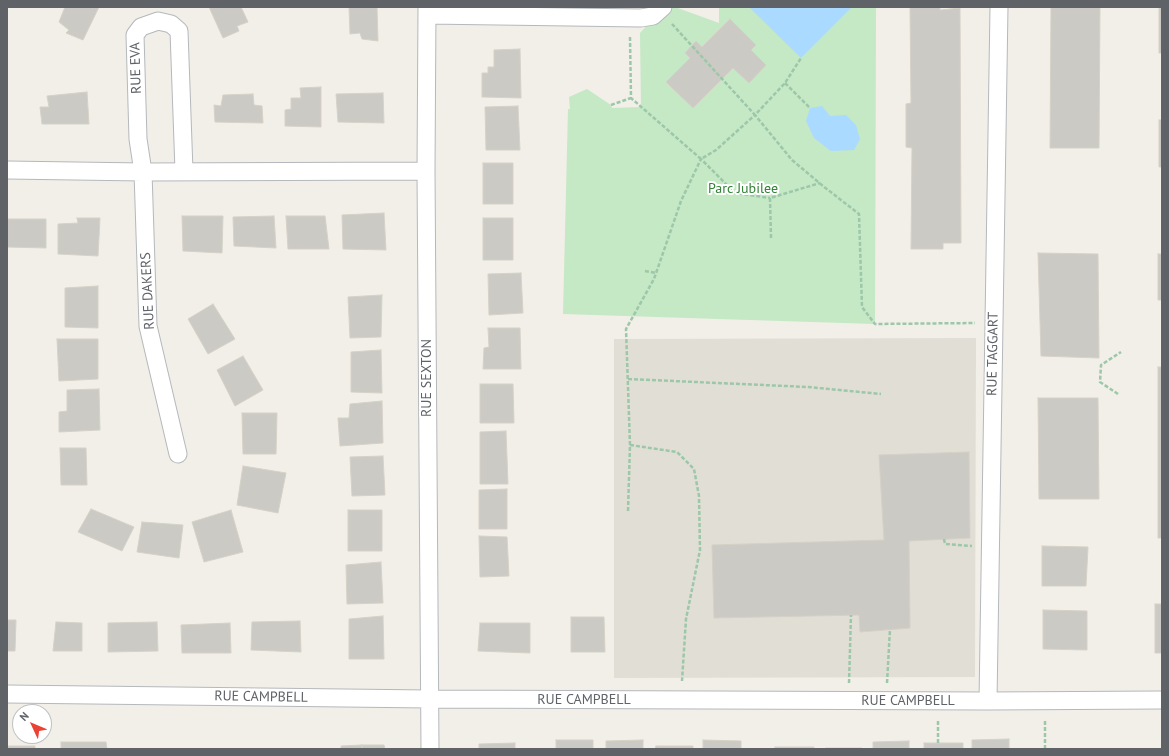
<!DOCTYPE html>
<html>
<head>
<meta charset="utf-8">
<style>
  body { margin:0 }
  #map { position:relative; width:1169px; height:756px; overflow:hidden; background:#f1efe8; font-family:"PT Sans",sans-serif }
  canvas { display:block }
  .frame { position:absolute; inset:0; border:8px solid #5f6368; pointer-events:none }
  .north { position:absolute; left:12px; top:704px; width:40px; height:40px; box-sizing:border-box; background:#fff; border:1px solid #bfc1c3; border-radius:50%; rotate:314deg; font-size:11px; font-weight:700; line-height:16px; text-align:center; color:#5f6368 }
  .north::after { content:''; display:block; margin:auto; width:14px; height:18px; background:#ea4335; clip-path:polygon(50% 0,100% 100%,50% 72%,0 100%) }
</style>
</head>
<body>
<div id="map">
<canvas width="1169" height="756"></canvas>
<div class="frame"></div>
<div class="north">N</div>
</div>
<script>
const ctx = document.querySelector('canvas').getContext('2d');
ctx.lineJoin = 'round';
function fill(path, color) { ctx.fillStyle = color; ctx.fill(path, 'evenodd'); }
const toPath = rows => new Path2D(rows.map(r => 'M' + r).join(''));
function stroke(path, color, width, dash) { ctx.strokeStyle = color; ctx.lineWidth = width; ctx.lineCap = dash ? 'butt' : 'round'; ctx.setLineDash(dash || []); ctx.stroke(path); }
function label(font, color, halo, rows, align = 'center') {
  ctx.font = font + ' "PT Sans",sans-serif'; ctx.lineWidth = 4; ctx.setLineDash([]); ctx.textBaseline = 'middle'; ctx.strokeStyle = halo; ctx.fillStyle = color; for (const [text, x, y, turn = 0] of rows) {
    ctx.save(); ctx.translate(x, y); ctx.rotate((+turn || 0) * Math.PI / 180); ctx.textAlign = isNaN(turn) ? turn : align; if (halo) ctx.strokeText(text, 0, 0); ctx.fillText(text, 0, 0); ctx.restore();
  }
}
fill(toPath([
  [976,338,975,677,614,678,614,339]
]), '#e1ded6');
fill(toPath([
  [664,7,675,7,719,23,719,7,876,7,875,324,563,314,568,109,570,109,569,97,587,89,611,105,612,108,641,107,640,33]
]), '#c5e8c5');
fill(toPath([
  [749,7,852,7,801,58],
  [822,106,830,116,846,115,856,125,860,139,854,150,831,151,814,138,806,121,810,108]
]), '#aadaff');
const building = toPath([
  [65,7,99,7,83,40,66,33,69,30,59,22,65,7],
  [209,7,241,7,248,22,237,26,239,31,223,38,209,7],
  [349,7,377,7,378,41,362,39,360,33,350,34,349,7],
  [910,7,940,7,940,10,960,8,961,243,943,243,943,249,911,249,912,148,906,147,906,104,911,103,910,7],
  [1051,7,1100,7,1099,148,1050,148,1051,7],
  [1159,7,1162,7,1162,53,1159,53,1159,7],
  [730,19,756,45,751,50,766,65,749,83,733,68,693,108,666,82,690,58,685,53,696,41,702,47,730,19],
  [520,49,521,98,482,97,482,73,488,73,488,67,494,67,494,50,520,49],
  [321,87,321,127,285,126,285,110,291,109,291,98,301,98,300,88,321,87],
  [87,92,89,124,42,124,40,107,49,107,47,96,87,92],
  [383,93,384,123,338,122,336,94,383,93],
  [253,94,254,105,262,106,263,123,215,122,214,105,221,106,223,95,253,94],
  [518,106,520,150,486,150,485,107,518,106],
  [1159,120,1162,120,1162,167,1159,167,1159,120],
  [483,163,513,163,513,204,483,204,483,163],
  [384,213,386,250,343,249,342,215,384,213],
  [182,216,223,216,222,253,183,251,182,216],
  [274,216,276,248,234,246,233,217,274,216],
  [286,216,325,216,329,249,288,249,286,216],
  [77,218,100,218,98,256,58,254,58,224,78,223,77,218],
  [483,218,513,218,513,260,483,260,483,218],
  [7,219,46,219,46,248,7,247,7,219],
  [1038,253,1098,254,1099,358,1041,356,1038,253],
  [1158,254,1162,254,1162,300,1158,300,1158,254],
  [521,273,523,313,489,315,488,274,521,273],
  [98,286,98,328,65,327,65,288,98,286],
  [382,295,381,337,350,338,348,297,382,295],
  [213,304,235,339,208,354,188,319,213,304],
  [488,328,520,328,521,369,483,369,484,348,489,347,488,328],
  [57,339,98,339,98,379,59,381,57,339],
  [381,350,382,393,351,392,351,352,381,350],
  [243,356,263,390,235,406,217,370,243,356],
  [1158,367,1162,367,1162,538,1158,538,1158,367],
  [480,384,513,384,514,423,480,423,480,384],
  [99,389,100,430,59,432,59,412,67,411,67,390,99,389],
  [1038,398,1098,398,1099,499,1039,499,1038,398],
  [382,401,383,443,340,446,338,418,349,418,350,404,382,401],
  [242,413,277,413,276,454,243,454,242,413],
  [506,431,508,484,480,484,480,432,506,431],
  [60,448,86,448,87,485,61,485,60,448],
  [969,452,970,538,909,541,910,628,860,632,859,615,714,618,712,545,884,540,879,455,969,452],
  [383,456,385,495,352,496,350,457,383,456],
  [243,466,286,473,278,513,237,505,243,466],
  [507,489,507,529,479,529,479,490,507,489],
  [91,509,134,527,122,551,78,532,91,509],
  [231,510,243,552,204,562,192,522,231,510],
  [348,510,382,510,382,551,348,551,348,510],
  [142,522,183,525,179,558,137,552,142,522],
  [479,536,507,537,509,576,480,577,479,536],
  [1042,546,1088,547,1086,586,1042,586,1042,546],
  [381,562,383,603,347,604,346,565,381,562],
  [1155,604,1162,604,1162,653,1155,653,1155,604],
  [1043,610,1087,611,1087,650,1043,649,1043,610],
  [383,616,384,659,349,659,349,619,383,616],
  [571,617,604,617,605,652,571,652,571,617],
  [7,620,16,620,15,651,7,651,7,620],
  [300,621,301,652,251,650,252,622,300,621],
  [56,622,82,623,82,651,53,651,56,622],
  [157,622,158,651,108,652,108,623,157,622],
  [230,623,231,653,182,653,181,625,230,623],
  [480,623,530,623,530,653,478,651,480,623],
  [1009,739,1009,749,972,749,972,740,1009,739],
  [556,740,593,740,593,749,556,749,556,740],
  [643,740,643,749,606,749,606,741,643,740],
  [703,740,741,741,741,749,703,749,703,740],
  [909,741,909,749,873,749,873,742,909,741],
  [61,742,106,742,107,749,61,749,61,742],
  [515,743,515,749,479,749,479,744,515,743],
  [924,743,963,743,963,749,924,749,924,743],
  [362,745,384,745,385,749,362,749,362,745],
  [362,745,362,749,341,749,341,746,362,745],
  [7,746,35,746,35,749,7,749,7,746],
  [656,746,693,746,693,749,655,749,656,746],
  [775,747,814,747,814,749,775,749,775,747],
  [826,748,862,748,862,749,826,749,826,748]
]);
fill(building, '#cccac5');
stroke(building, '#d6d1c6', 1);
const minor = toPath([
  [427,7,426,171,430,749],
  [427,15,641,18,653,16,663,7],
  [7,170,143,172,426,171],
  [178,454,148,326,143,172,138,139,135,35,141,27,158,21,171,24,179,31,184,171],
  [7,694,429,699,988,701,1162,700],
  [988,701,999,7]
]);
stroke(minor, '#b5b8bc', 19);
stroke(toPath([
  [672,24,755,115,785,83,801,58],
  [630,37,631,98,701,159,716,150,755,115,792,160,823,186,859,214,862,307,875,324,975,323],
  [785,83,810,108],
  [611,105,631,98],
  [771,238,770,198,820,183],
  [645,271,656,273],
  [628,379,808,387,881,394],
  [1118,394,1100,382,1101,365,1121,352],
  [630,445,677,452,694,469,699,496,700,550,686,619,682,681],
  [628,511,630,445,626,329,654,279,681,201,701,159,735,193,770,198],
  [944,539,945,544,972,546],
  [849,683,851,615],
  [887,683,890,629],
  [938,743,938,720],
  [1045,749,1045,720]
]), '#9cc7a9', 2.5, [4, 2]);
stroke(minor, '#fff', 17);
label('14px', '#5f6368', '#fff', [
  ["RUE EVA",136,68,-92],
  ["RUE DAKERS",148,291,-93],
  ["RUE TAGGART",993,354,-89],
  ["RUE SEXTON",427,378,-90],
  ["RUE CAMPBELL",261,697,1],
  ["RUE CAMPBELL",584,700],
  ["RUE CAMPBELL",908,701]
]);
label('14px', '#348238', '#fff', [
  ["Parc Jubilee",743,189]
]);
</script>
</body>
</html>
